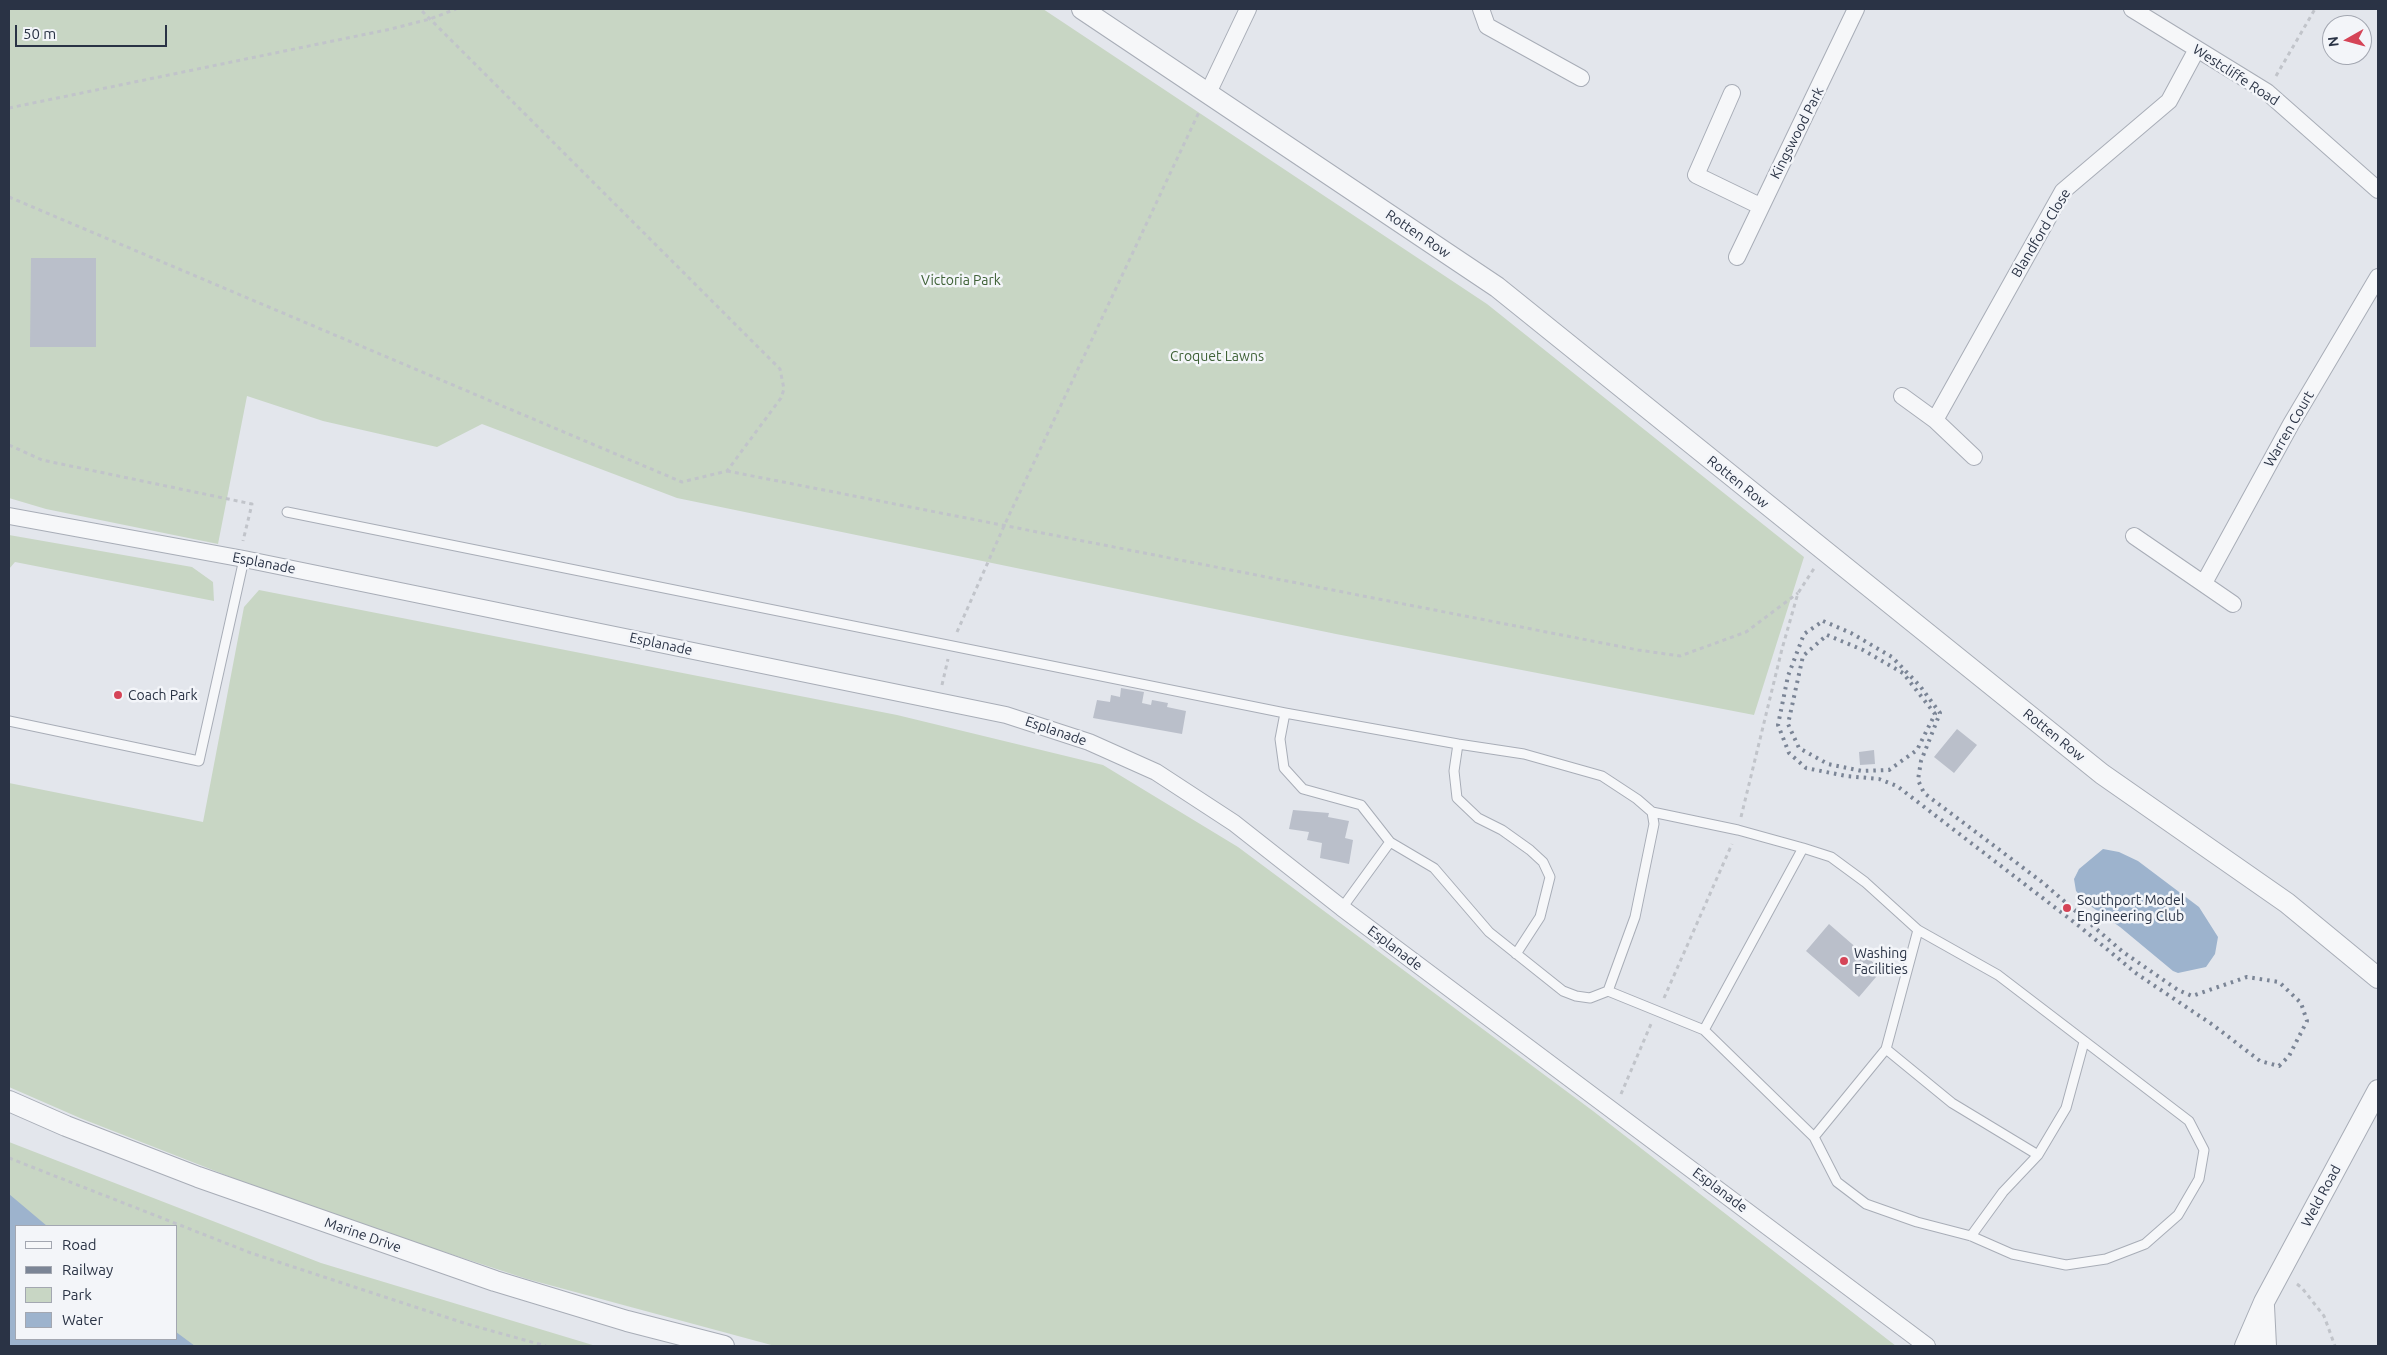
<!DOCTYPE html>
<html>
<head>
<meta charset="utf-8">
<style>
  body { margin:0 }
  #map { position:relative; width:2387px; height:1355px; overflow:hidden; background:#e3e6ec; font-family:Ubuntu,sans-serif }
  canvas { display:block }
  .frame { position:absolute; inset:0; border:10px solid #2a3345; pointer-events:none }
  .legend { position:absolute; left:15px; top:1225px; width:162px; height:115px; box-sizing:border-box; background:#f3f5f9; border:1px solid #a3a7b1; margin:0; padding:6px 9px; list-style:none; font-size:15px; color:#2a3345 }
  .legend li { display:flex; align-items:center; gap:10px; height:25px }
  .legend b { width:25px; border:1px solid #a3a7b1 }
  .north { position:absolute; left:2322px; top:15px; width:50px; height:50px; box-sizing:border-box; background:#f3f5f9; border:1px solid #a3a7b1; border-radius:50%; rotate:263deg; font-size:14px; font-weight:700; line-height:20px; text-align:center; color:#2a3345 }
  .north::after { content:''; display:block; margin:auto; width:18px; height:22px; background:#d54457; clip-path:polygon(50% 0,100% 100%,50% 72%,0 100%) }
  .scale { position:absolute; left:15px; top:25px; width:152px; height:22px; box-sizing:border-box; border:2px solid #2a3345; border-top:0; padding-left:6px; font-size:15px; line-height:18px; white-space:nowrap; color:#2a3345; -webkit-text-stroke:4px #f3f5f9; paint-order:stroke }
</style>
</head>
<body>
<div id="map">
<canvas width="2387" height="1355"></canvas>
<div class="frame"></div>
<ul class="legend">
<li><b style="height:6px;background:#f6f7f9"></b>Road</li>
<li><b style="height:6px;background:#7b8596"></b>Railway</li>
<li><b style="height:14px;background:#c8d6c4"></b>Park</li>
<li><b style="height:14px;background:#9db3cd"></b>Water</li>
</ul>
<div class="north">N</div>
<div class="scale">50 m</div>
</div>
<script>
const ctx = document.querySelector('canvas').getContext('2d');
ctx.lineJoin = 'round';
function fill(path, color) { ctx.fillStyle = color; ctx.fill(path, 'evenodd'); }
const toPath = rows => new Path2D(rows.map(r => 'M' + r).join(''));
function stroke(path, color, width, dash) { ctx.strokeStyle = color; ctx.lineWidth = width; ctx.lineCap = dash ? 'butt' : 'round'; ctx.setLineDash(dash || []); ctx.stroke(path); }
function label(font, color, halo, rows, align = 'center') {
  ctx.font = font + ' Ubuntu,sans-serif'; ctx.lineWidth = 5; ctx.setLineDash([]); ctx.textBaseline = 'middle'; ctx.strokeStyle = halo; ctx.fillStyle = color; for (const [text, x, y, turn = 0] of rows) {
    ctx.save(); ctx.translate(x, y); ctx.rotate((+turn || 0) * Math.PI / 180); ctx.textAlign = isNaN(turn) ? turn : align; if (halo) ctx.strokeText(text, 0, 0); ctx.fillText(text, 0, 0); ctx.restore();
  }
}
fill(toPath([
  [9,9,1043,9,1487,304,1804,557,1754,715,1336,634,677,498,482,424,437,447,323,421,247,396,218,544,46,509,9,498],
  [9,535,192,567,213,582,214,601,15,562,9,569],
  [259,590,897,715,1103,765,1238,847,1593,1111,1896,1346,775,1346,527,1279,307,1207,80,1118,9,1087,9,783,203,822,244,607],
  [9,1142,321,1263,596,1346,9,1346],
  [16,1226,176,1226,176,1339,16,1339]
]), '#c8d6c4');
fill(toPath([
  [2103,849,2119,852,2138,861,2199,907,2218,937,2215,954,2206,967,2178,973,2173,971,2120,927,2089,905,2076,891,2074,879,2079,869],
  [9,1194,47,1226,16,1226,16,1339,176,1339,176,1332,195,1346,9,1346]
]), '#9db3cd');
fill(toPath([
  [31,258,96,258,96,347,30,347],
  [1121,688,1144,692,1142,703,1151,705,1152,700,1168,703,1167,707,1186,711,1182,734,1093,718,1097,700,1110,702,1111,695,1120,697],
  [1957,729,1977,745,1954,773,1934,757],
  [1874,750,1875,764,1860,765,1859,752],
  [1293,810,1329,813,1328,817,1349,821,1345,838,1353,840,1349,864,1320,858,1322,843,1307,840,1309,832,1289,829],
  [1829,924,1882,970,1859,997,1806,951]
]), '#babfca');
const service = toPath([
  [287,512,1285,713,1458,744],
  [1285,713,1280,739,1284,768,1303,789,1361,805,1390,842,1434,868,1489,932,1563,991,1576,996,1590,998,1608,991,1704,1030,1814,1137,1837,1182,1866,1204,1917,1222,1971,1236,2012,1254,2066,1265,2106,1259,2145,1244,2178,1215,2199,1179,2204,1150,2189,1121,1998,975,1918,930,1865,882,1831,857,1803,848,1704,1030],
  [9,721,199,761,244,559],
  [1652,812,1738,830,1803,848],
  [1342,908,1390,842],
  [1516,954,1540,917,1550,877,1543,862,1530,850,1502,830,1478,818,1457,798,1454,771,1458,744,1524,754,1602,776,1637,799,1652,812,1654,824,1635,917,1608,991],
  [1886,1049,1952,1103,2038,1155],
  [1814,1137,1886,1049,1918,930],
  [1971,1236,2003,1192,2038,1155,2066,1108,2084,1042]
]);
const minor = toPath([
  [1481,9,1487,26,1581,78],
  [2132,9,2267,92,2378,190],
  [1208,93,1248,9],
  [1732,93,1696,175,1760,206],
  [1737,257,1856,9],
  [1902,396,1935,420,1974,457],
  [1935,420,2063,191,2169,101,2197,49],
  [9,516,244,559,1006,715,1089,742,1156,772,1234,823,1342,908,1927,1346],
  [2134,536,2233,604],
  [2204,583,2291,424,2378,277]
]);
const tertiary = toPath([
  [1082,9,1497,287,2102,774,2287,903,2378,978],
  [9,1101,66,1126,198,1177,495,1281,627,1321,724,1346],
  [2264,1306,2266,1346],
  [2245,1346,2264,1302,2378,1090]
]);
stroke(service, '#a8adb7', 11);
stroke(minor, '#a8adb7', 18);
stroke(tertiary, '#a8adb7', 22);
stroke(toPath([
  [2276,76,2315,9],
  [9,108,391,29,430,19,456,9],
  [9,197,682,482,727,471,781,398,784,389,780,369,420,9],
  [9,445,42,460,252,504,243,541],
  [727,471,1638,650,1680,656,1746,632,1798,593],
  [957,632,1004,526,1200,110],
  [942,685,948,659],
  [1741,817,1782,649,1798,593,1815,567],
  [1664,998,1732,844],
  [1621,1094,1651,1024],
  [9,1158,251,1253,467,1324,546,1346],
  [2297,1284,2302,1288,2324,1316,2335,1346]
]), '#c1c4ca', 3, [4, 4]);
stroke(service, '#f6f7f9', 9);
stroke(minor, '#f6f7f9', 16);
stroke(tertiary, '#f6f7f9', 20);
stroke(toPath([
  [1823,621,1851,633,1892,657,1920,686,1940,713,1921,761,1918,780,1924,793,2042,882,2123,952,2178,990,2192,996,2247,977,2279,982,2301,1003,2307,1021,2289,1056,2279,1066,2260,1061,2213,1025,2137,974,2079,926,1897,786,1879,779,1846,776,1806,768,1789,753,1778,725,1788,676,1804,634,1823,621],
  [1827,635,1863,650,1903,673,1935,714,1917,750,1889,770,1862,771,1828,764,1799,748,1788,724,1803,656,1827,635]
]), '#7b8596', 4, [2.5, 5]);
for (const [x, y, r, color] of [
  [118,695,5,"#d54457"],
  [2067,908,5,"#d54457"],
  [1844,961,5,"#d54457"]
]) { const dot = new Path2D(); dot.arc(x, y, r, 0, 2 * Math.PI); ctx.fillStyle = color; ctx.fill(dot); stroke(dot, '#f3f5f9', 2); }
label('14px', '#2a3345', '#f3f5f9', [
  ["Westcliffe Road",2236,75,33],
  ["Kingswood Park",1797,133,-63],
  ["Blandford Close",2041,233,-59],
  ["Rotten Row",1418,234,34],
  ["Warren Court",2289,429,-60],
  ["Rotten Row",1738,482,39],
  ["Esplanade",264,563,11],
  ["Esplanade",661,644,12],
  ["Esplanade",1056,731,19],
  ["Rotten Row",2054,735,39],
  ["Esplanade",1395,948,37],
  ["Esplanade",1720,1190,37],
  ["Weld Road",2321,1196,-62],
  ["Marine Drive",363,1235,19]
]);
label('14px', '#3e6136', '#f3f5f9', [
  ["Victoria Park",961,280],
  ["Croquet Lawns",1217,356]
]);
label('14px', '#2a3345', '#f3f5f9', [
  ["Coach Park",128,695],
  ["Southport Model",2077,900],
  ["Engineering Club",2077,916],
  ["Washing",1854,953],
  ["Facilities",1854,969]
], 'left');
</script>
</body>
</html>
